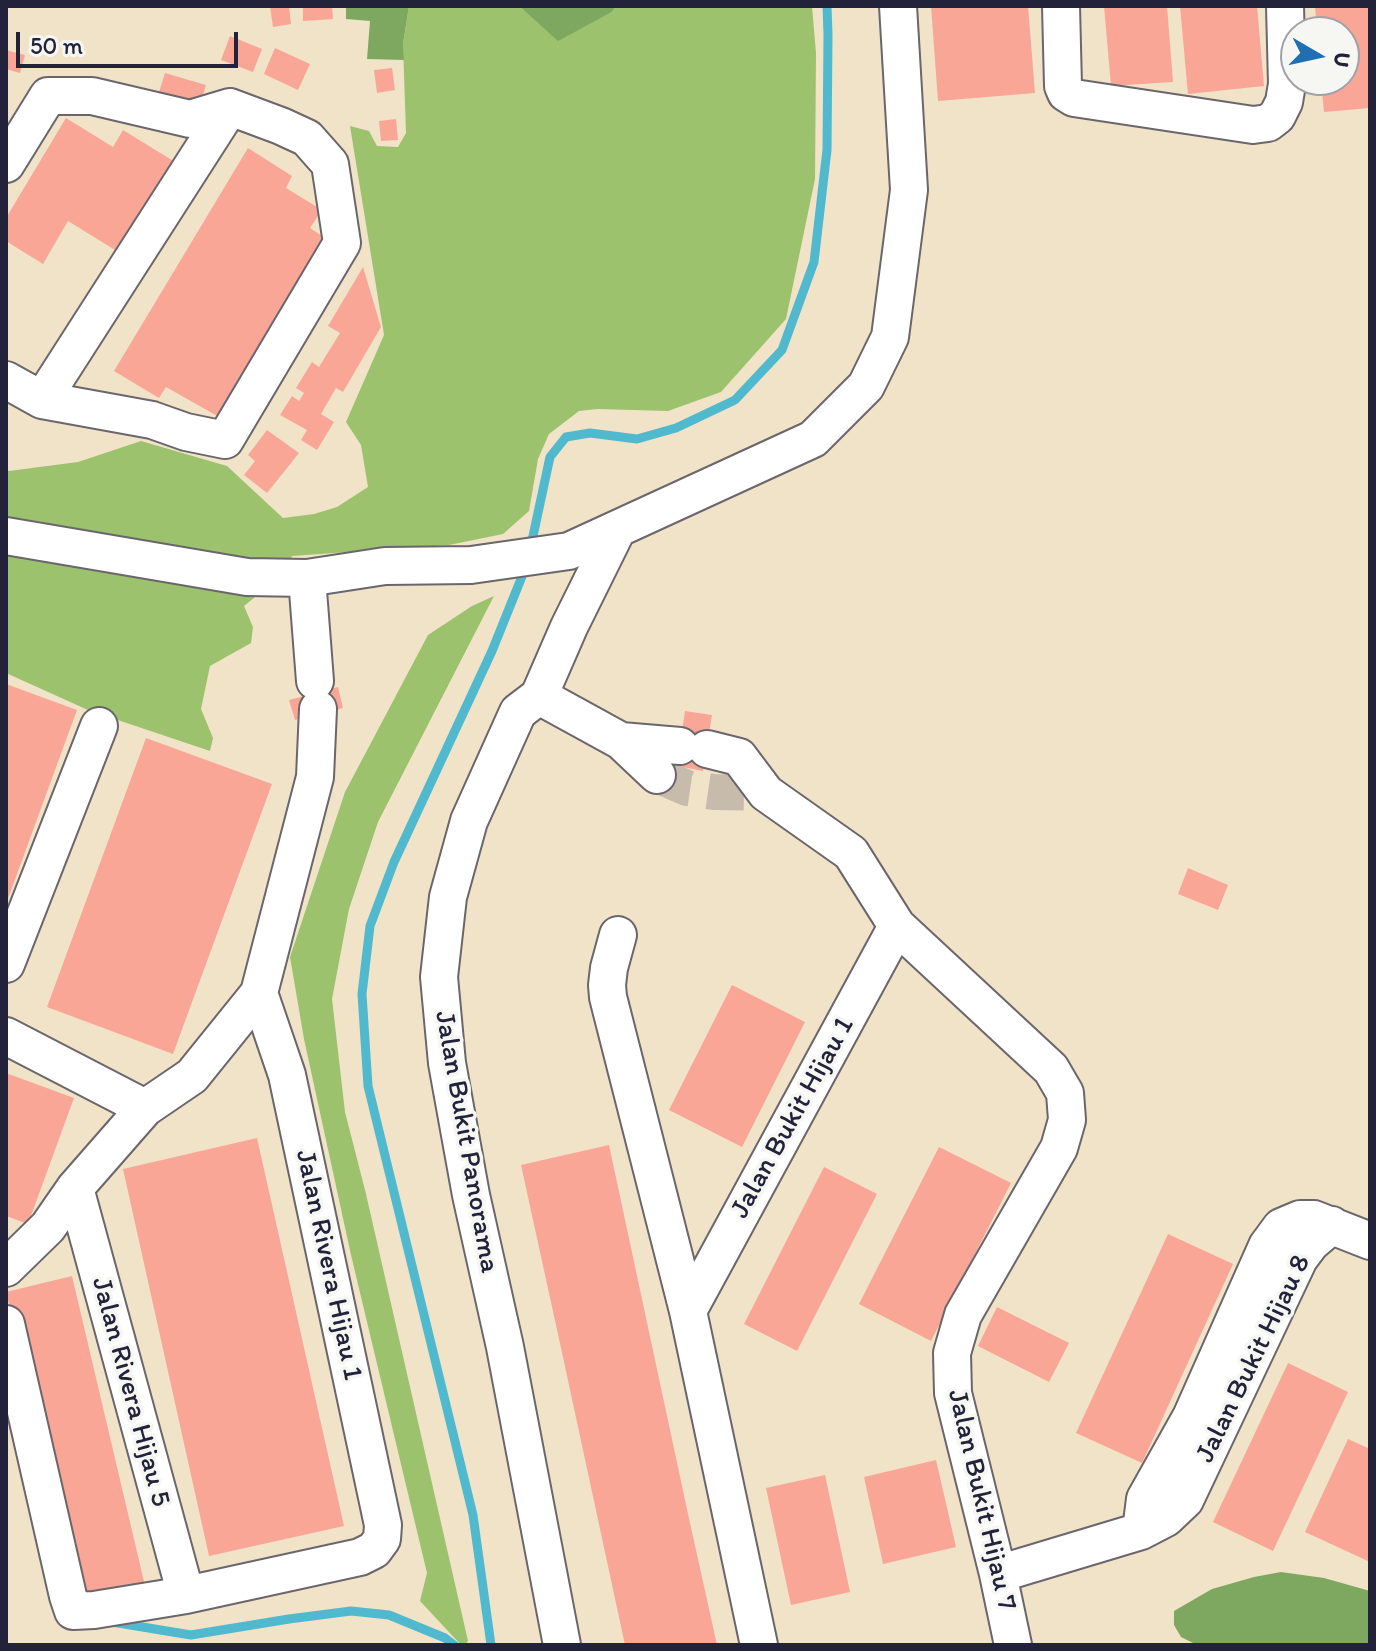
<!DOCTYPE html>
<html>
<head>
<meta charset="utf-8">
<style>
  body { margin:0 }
  #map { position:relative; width:1376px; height:1651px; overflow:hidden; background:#f0e3c8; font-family:Itim,sans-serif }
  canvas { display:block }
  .frame { position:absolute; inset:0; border:8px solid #22223b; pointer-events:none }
  .north { position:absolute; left:1280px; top:16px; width:80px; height:80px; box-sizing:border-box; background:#f6f6f2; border:2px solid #a1a1a9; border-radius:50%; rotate:99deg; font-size:22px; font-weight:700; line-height:32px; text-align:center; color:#22223b }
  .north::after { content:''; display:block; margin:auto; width:28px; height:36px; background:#1f6fb2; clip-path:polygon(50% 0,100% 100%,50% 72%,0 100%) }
  .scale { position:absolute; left:16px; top:32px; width:222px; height:36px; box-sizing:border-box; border:4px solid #22223b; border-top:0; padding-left:10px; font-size:24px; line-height:28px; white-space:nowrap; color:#22223b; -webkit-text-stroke:6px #f6f6f2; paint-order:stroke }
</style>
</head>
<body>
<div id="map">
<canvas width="1376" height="1651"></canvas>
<div class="frame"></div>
<div class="north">U</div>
<div class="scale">50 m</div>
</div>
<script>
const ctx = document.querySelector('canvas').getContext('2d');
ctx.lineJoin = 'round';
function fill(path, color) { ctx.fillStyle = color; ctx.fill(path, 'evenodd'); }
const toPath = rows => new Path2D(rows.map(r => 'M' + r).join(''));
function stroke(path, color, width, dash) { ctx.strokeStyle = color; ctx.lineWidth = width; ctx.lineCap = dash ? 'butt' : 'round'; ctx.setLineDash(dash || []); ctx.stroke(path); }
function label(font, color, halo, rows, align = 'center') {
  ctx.font = font + ' Itim,sans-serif'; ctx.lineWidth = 7; ctx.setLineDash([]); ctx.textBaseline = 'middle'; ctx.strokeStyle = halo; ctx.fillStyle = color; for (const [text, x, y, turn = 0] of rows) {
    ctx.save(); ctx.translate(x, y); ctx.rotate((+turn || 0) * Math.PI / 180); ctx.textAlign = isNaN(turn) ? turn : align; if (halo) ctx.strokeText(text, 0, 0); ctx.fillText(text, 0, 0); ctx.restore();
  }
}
fill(toPath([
  [409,6,519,6,558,40,612,12,616,6,812,6,816,53,815,179,786,319,721,392,668,411,598,409,579,411,549,434,538,459,529,511,503,534,449,545,292,556,287,571,244,606,253,627,251,643,210,666,201,709,213,738,210,751,88,710,6,673,6,469,9,471,78,462,141,441,227,466,283,518,314,514,337,507,368,487,361,445,346,422,384,335,350,126,369,131,377,146,398,147,406,133,403,44],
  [494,596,378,822,349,909,332,999,345,1112,366,1194,468,1641,465,1645,461,1645,420,1601,427,1573,351,1255,304,1039,290,957,345,792,428,635,472,606]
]), '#9dc26d');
fill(toPath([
  [346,6,409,6,403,44,404,60,367,59,370,21,346,19],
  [519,6,616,6,612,12,558,41],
  [1281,1572,1324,1578,1370,1591,1370,1645,1197,1645,1181,1637,1174,1625,1174,1611,1212,1589,1254,1577]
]), '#7ea860');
stroke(toPath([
  [530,550,550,457,566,437,590,433,637,439,676,428,735,400,782,350,814,262,827,150,828,35,827,6],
  [112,1622,191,1635,289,1619,351,1611,389,1615,445,1638,454,1645],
  [491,1645,473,1515,368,1086,362,994,370,926,394,862,492,651,527,564]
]), '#50b9ce', 9);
fill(toPath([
  [270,6,289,6,291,24,273,27],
  [303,6,332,6,333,19,303,21],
  [931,6,1028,6,1035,93,938,101],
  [1104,6,1167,6,1173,82,1111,86],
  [1180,6,1257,6,1264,86,1188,94],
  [1315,6,1370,6,1370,108,1324,112,1321,80,1344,80,1344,32,1317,32],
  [230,36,262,49,253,72,221,60],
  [275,48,310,64,298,90,264,74],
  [6,50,25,55,20,73,6,69],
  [392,68,395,90,377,93,374,70],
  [165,73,206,85,199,108,158,95],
  [66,118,113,147,123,130,175,162,120,253,68,221,43,264,6,241,6,218],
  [396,119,398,140,381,141,379,121],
  [248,148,292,176,286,188,322,210,310,228,325,238,219,417,166,387,159,398,114,371],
  [363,267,381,327,343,392,336,388,321,414,334,422,317,450,301,440,307,430,280,415,292,396,299,401,304,393,296,388,312,362,319,367,340,333,328,326],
  [267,430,299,453,267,493,244,475,255,461,248,455],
  [6,684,77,710,6,904],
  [338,687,343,708,295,720,289,700],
  [685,711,712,715,703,771,677,766],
  [146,738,272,784,173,1054,47,1007],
  [1188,868,1228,885,1218,910,1178,894],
  [732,985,805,1022,742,1147,669,1110],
  [6,1073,74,1098,28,1224,6,1216],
  [257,1138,344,1526,209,1556,123,1169],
  [609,1145,688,1514,717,1645,625,1645,561,1348,521,1165],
  [939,1147,1011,1183,931,1341,859,1304],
  [824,1167,877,1194,797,1351,744,1324],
  [1168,1234,1233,1264,1142,1463,1076,1433],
  [72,1276,146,1590,79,1606,6,1292],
  [997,1307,1069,1343,1049,1382,978,1346],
  [1288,1363,1348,1392,1273,1551,1213,1522],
  [1348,1439,1370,1449,1370,1562,1305,1532],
  [936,1460,956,1547,883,1564,864,1477],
  [825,1475,850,1592,791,1605,766,1488]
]), '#f9a697');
stroke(toPath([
  [657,775,687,788,714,792,766,793]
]), '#c7bcac', 36, [36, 18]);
const minor = toPath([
  [1061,6,1063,86,1066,93,1074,98,1253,125,1268,123,1277,116,1284,102,1287,84,1285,6],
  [6,164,48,96,92,96,190,119,230,107,281,126,307,138,330,164,342,243,225,440,186,432,152,420,42,400,6,380],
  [42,400,230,107],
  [6,536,247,577,307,578,385,566,471,565,569,551,813,439,866,386,890,337,909,190,898,6],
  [307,578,315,681],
  [539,696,621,741,657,775],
  [621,741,680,746],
  [707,749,739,757,766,793,851,853,897,926,1051,1069,1065,1093,1067,1120,1059,1148,963,1315,952,1353,953,1393,998,1574,1013,1645],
  [618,935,609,968,607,985,608,997,688,1311,759,1645],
  [6,964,99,726],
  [6,1036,145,1108],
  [75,1188,186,1595],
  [6,1268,48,1227,75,1188,145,1108,192,1076,259,993],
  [688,1311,897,926],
  [6,1324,68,1596,73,1611,94,1610,186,1595,360,1557,374,1550,382,1539,383,1525,287,1075,259,993,315,777,318,709],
  [1141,1531,1145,1499,1191,1417,1267,1246,1281,1227,1300,1219,1314,1219,1370,1241],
  [998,1574,1141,1531,1166,1518,1185,1500,1299,1259,1311,1243,1332,1225],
  [562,1645,505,1347,471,1195,447,1063,439,977,448,897,469,821,518,712,539,696,569,627,617,530]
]);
stroke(minor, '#6a666c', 40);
stroke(minor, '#fff', 36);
label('28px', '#22223b', '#f6f6f2', [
  ["Jalan Bukit Hijau 1",793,1118,-61],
  ["Jalan Bukit Panorama",466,1142,80],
  ["Jalan Rivera Hijau 1",328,1265,78],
  ["Jalan Bukit Hijau 8",1254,1359,-64],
  ["Jalan Rivera Hijau 5",130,1392,75],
  ["Jalan Bukit Hijau 7",981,1500,77]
]);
</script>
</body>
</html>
